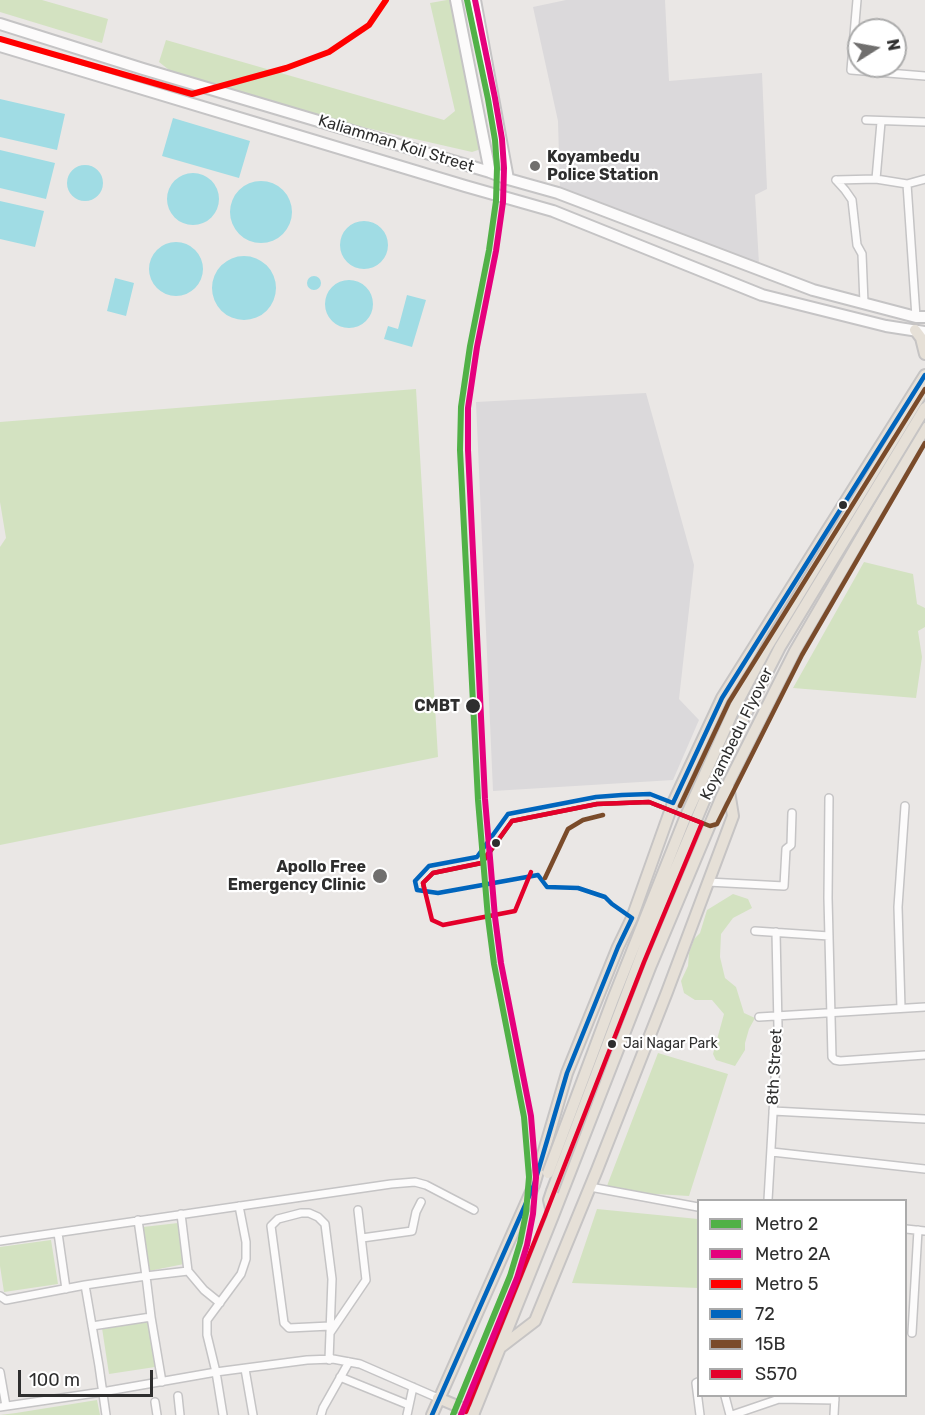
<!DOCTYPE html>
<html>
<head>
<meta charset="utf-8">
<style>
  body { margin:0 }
  #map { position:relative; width:925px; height:1415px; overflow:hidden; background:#eae7e5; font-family:Rubik,sans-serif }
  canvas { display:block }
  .legend { position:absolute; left:697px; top:1199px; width:210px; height:198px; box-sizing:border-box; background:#fff; border:2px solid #ababab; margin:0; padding:8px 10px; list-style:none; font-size:18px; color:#2e2e2e }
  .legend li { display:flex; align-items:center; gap:12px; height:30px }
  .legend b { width:30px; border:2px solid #ababab }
  .north { position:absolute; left:847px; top:18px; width:60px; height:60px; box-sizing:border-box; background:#fff; border:2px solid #ababab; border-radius:50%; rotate:79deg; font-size:16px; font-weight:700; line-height:24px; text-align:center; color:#2e2e2e }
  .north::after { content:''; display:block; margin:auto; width:21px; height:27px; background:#706f6e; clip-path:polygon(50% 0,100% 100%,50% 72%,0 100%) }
  .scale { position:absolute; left:18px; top:1370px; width:135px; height:27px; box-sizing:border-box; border:3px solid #2e2e2e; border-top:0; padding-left:8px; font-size:18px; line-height:21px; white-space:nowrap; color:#2e2e2e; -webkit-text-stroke:4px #fff; paint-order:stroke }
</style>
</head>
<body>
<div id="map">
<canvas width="925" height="1415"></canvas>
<ul class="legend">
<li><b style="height:8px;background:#51b147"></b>Metro 2</li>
<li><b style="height:8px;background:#e5007d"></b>Metro 2A</li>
<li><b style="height:8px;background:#f00"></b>Metro 5</li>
<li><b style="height:8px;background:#0065bd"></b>72</li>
<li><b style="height:8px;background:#7a4b2a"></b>15B</li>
<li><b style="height:8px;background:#e4002b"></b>S570</li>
</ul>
<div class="north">N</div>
<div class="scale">100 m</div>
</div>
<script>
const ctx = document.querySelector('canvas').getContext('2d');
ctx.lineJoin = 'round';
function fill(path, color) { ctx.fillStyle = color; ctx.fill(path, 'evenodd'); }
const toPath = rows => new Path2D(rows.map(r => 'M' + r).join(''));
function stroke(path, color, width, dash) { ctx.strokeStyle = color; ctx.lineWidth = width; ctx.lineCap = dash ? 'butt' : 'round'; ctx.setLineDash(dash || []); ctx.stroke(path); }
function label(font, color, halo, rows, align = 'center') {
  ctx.font = font + ' Rubik,sans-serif'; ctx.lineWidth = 4.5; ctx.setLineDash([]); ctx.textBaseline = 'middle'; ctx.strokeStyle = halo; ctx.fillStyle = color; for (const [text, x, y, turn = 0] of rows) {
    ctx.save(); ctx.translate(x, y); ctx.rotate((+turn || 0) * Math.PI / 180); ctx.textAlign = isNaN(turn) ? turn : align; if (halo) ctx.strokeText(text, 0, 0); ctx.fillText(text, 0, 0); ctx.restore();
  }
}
fill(toPath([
  [566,0,665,0,669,81,762,73,767,189,755,195,759,264,560,191,558,121,533,7],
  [646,393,694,565,679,699,699,720,673,780,493,791,476,402]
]), '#dbd9db');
fill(toPath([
  [0,0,42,0,108,19,102,43,0,12],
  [447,0,450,0,484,148,472,152,192,88,159,62,166,40,444,120,455,111,430,3],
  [416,389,438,757,0,845,0,547,6,538,0,502,0,422],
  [864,562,913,574,917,604,925,608,925,627,918,631,922,657,916,698,793,688],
  [733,894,748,899,752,908,733,918,721,934,720,957,725,978,736,987,744,1013,755,1018,749,1029,745,1043,745,1050,735,1066,716,1060,713,1054,724,1014,712,1000,695,1000,684,993,681,981,688,966,689,953,694,939,700,933,707,910],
  [658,1053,728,1074,689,1196,605,1191],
  [597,1209,698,1219,698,1288,572,1283],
  [178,1223,184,1264,149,1271,143,1227],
  [51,1240,58,1284,4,1292,0,1266,0,1247],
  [149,1321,155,1367,109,1374,102,1328],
  [97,1400,100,1415,0,1415,16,1413]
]), '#d3e2c1');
fill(toPath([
  [0,99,65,114,57,150,0,137],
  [173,118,250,141,239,178,162,156],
  [0,150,55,163,46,199,0,188],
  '67 183a18 18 0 1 1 36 0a18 18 0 1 1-36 0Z',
  '167 199a26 26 0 1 1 52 0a26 26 0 1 1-52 0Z',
  '230 212a31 31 0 1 1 62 0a31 31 0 1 1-62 0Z',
  [0,201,44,211,35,247,0,239],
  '340 245a24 24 0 1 1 48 0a24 24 0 1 1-48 0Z',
  '149 269a27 27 0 1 1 54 0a27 27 0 1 1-54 0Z',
  '212 288a32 32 0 1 1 64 0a32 32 0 1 1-64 0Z',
  '307 283a7 7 0 1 1 14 0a7 7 0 1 1-14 0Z',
  [115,278,134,283,126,316,107,311],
  '325 304a24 24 0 1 1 48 0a24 24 0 1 1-48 0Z',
  [407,295,426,300,412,347,384,339,388,326,398,329]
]), '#a0dce4');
const street = toPath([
  [857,0,851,70,925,76],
  [866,120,925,122],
  [881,122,876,179,907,184,925,179],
  [836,180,845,190,852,200,857,245,862,254,864,303],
  [836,180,876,179],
  [907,184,916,317],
  [829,798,828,898,832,1057,835,1060,840,1061,925,1055],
  [708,882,784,886,786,849,791,845,792,813],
  [755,931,829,936],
  [901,1008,898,907,905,806],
  [759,1017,925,1007],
  [773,1111,925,1119],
  [772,1152,925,1169],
  [590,1187,698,1207],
  [768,1200,778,1027,776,932],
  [138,1220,146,1276,188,1271,181,1214],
  [906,1229,925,1231],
  [58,1233,66,1289],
  [362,1238,412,1231,416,1212,421,1202],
  [0,1241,391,1184,415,1182,426,1185,474,1210],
  [188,1271,204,1290,220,1303],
  [85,1285,146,1276,151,1317],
  [0,1296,6,1300,85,1285,99,1366,106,1415],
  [92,1326,151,1317,162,1382],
  [330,1333,366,1280,358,1210],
  [912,1333,918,1230],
  [329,1360,332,1279,325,1224,318,1217,309,1213,301,1213,278,1219,271,1226,284,1323,289,1328,330,1326],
  [245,1369,253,1415],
  [0,1372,6,1406],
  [340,1377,409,1405],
  [698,1382,696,1383,700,1415],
  [178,1396,180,1415],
  [725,1396,730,1415],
  [155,1402,157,1415],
  [0,1407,102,1392,216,1372,307,1360,333,1359,360,1364,438,1398],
  [223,1415,216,1372,207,1335,207,1320,241,1274,246,1259,246,1242,239,1206],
  [321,1415,323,1408,349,1362],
  [407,1415,413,1387],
  [732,1415,779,1399,835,1400],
  [834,1415,835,1396]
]);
const secondary = toPath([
  [456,0,490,172],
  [475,0,508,179],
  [0,24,143,69,490,172,508,179,558,193,813,290,916,317,925,317],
  [0,46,465,186,553,211,762,295,886,326,925,332]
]);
const primary = toPath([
  [915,330,921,338,925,354],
  [552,1191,549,1200,553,1216],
  [501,1347,535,1321,597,1170,667,992,733,816,728,785],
  [438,1398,474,1413],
  [432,1415,534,1185,567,1073,618,947,632,918,673,803,722,698,925,375],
  [473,1415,553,1216,651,965,722,796,795,651,925,428]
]);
stroke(street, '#c5c4c5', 10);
stroke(secondary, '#c5c4c5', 14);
stroke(primary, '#c6c4c4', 14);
stroke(street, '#fcfbfb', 7);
stroke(secondary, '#fcfbfb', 10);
stroke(primary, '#e6e0d7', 10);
const primaryBridge = toPath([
  [548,1173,613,999,685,818,736,705,767,647,925,388],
  [552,1191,660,906,707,794,729,747,780,647,925,408]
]);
stroke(primaryBridge, '#c6c4c4', 14, []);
stroke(primaryBridge, '#e6e0d7', 10);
stroke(toPath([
  [432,1415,534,1185,567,1073,618,947,632,918,612,904,605,897,578,888,547,887,538,875,438,893,417,890,415,881,429,866,477,857,508,814,596,797,622,795,650,794,673,803,722,698,925,375]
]), '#0065bd', 4.5);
stroke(toPath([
  [680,806,729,702,925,389],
  [545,878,568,829,583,820,603,815],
  [424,888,423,883,433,873,482,863,512,821,597,804,649,802,710,826,717,824,802,655,925,443]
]), '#7a4b2a', 4.5);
stroke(toPath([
  [466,1412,546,1213,644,962,702,823,649,802,597,804,512,821,481,863,433,873,423,883,432,920,443,925,515,911,531,872]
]), '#e4002b', 4.5);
stroke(toPath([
  [453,1415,510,1276,520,1243,526,1213,529,1177,524,1117,494,964,488,918,478,800,460,450,461,407,470,346,489,250,496,201,497,168,495,140,488,99,467,0]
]), '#51b147', 6);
stroke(toPath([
  [461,1415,517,1278,527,1245,533,1214,536,1177,531,1116,501,963,495,917,485,799,468,450,468,408,477,347,496,251,503,202,504,168,502,139,495,98,475,0]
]), '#e5007d', 6);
stroke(toPath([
  [0,39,192,94,286,68,329,52,369,25,386,0]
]), '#f00', 6);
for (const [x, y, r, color] of [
  [535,166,6,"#706f6e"],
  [843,505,5,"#2e2e2e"],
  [473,706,8,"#2e2e2e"],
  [496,843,5,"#2e2e2e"],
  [380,876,8,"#706f6e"],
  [612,1044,5,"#2e2e2e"]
]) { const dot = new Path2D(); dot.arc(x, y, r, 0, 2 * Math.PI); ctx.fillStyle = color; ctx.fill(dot); stroke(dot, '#fff', 2); }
label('14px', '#2e2e2e', '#fff', [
  ["Jai Nagar Park",623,1044]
], 'left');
label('16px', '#2e2e2e', '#fff', [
  ["Kaliamman Koil Street",396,144,17],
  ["Koyambedu Flyover",737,734,-64],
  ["8th Street",775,1067,-87]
]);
label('bold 16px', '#2e2e2e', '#fff', [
  ["Koyambedu",547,157],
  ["Police Station",547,175],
  ["Apollo Free",366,867,"right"],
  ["Emergency Clinic",366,885,"right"]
], 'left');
label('bold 16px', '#2e2e2e', '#fff', [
  ["CMBT",460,706]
], 'right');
</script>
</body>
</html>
